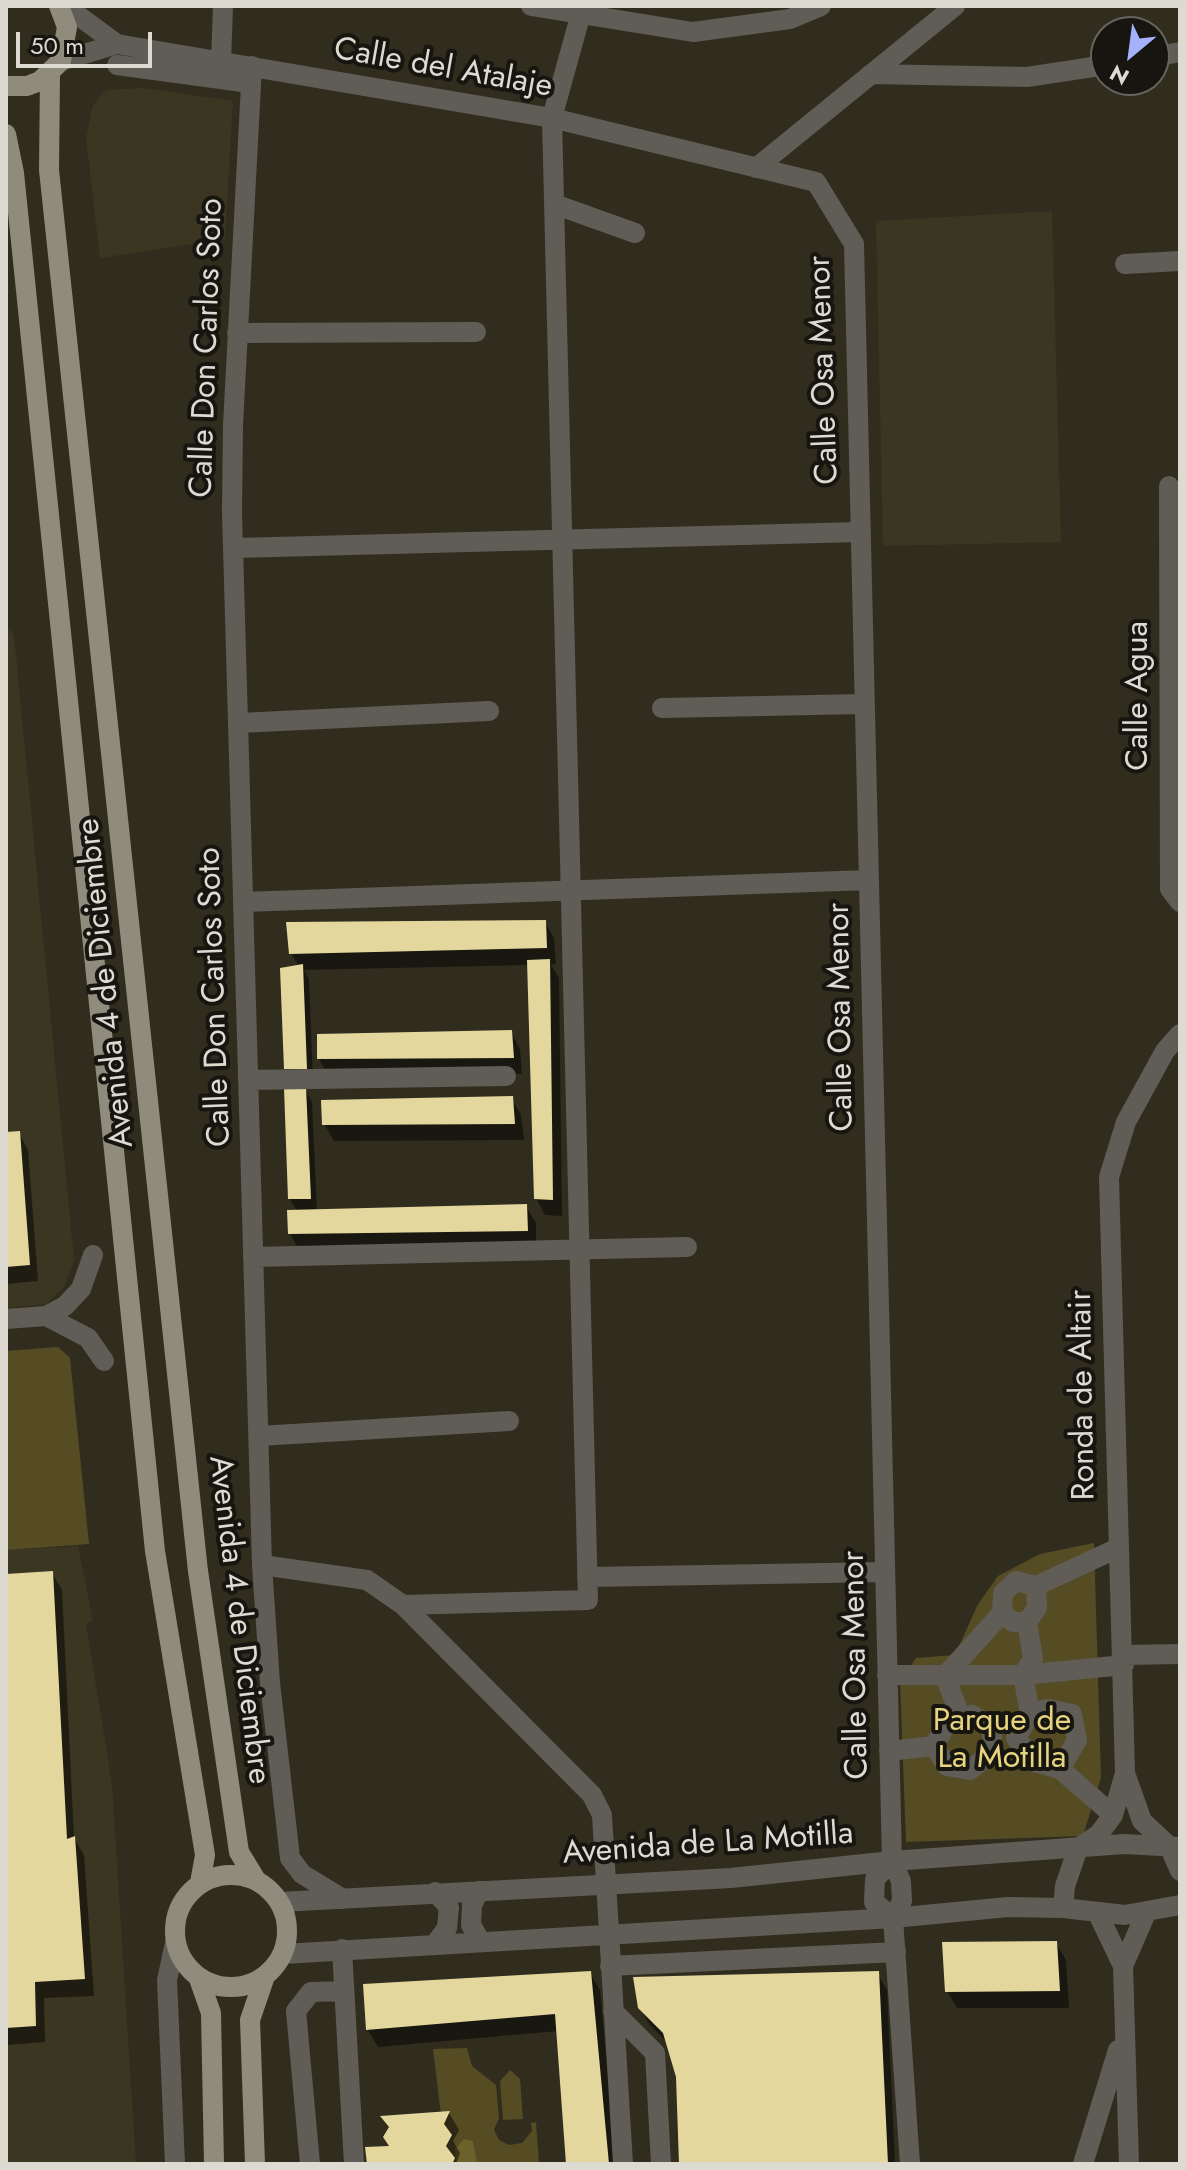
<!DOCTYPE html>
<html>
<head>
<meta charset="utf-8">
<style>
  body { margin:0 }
  #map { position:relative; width:1186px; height:2170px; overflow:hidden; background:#302d1e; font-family:Jost,sans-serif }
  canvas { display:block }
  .frame { position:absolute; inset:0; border:8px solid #dcdad1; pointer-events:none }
  .north { position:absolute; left:1090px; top:16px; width:80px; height:80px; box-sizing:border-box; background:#16150f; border:2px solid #65645d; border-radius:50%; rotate:209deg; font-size:22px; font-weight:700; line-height:32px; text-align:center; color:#dcdad1 }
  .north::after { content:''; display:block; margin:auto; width:28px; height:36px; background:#a6b1fc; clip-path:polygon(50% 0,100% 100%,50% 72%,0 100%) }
  .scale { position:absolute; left:16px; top:32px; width:136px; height:36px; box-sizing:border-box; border:4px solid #dcdad1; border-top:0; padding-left:10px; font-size:24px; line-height:28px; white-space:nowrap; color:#dcdad1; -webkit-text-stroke:6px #16150f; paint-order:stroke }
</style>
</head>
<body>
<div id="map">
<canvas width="1186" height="2170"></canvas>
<div class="frame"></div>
<div class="north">N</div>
<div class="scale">50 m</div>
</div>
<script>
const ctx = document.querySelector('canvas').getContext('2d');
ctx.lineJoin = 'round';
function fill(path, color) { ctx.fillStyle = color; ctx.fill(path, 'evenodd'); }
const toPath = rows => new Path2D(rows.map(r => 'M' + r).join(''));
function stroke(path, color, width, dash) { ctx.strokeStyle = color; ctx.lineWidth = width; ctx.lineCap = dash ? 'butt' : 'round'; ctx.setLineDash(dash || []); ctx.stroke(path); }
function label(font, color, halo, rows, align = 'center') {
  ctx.font = font + ' Jost,sans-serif'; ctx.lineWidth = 8; ctx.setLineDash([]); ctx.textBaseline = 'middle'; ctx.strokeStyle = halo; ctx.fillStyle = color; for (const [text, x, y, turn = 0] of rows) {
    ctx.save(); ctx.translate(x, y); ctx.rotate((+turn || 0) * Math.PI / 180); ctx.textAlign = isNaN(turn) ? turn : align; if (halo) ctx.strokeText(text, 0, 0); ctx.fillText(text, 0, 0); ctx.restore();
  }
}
fill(toPath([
  [142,88,233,101,225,239,100,258,86,138,93,105,106,90],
  [1052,211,1061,542,883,546,876,221],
  [6,628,14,634,74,1260,64,1287,46,1304,6,1308],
  [78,1546,93,1620,86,1624,112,1784,136,2164,6,2164,6,1550]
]), '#3b3621');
fill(toPath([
  [58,1347,70,1358,89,1544,6,1550,6,1351],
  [1094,1543,1101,1778,1083,1836,906,1842,900,1682,916,1658,955,1655,978,1604,998,1576,1040,1554],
  [467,2048,472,2066,496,2085,499,2118,494,2130,499,2140,509,2145,522,2143,532,2131,531,2123,536,2122,539,2164,447,2164,433,2049],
  [510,2070,520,2079,523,2119,503,2120,500,2081]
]), '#554c24');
fill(toPath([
  [464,2139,473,2141,477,2164,456,2164,455,2149]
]), '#6d612b');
fill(toPath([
  [545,922,554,938,556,964,551,964,559,978,562,1216,545,1215,536,1198,529,965,304,970,309,979,313,1081,293,1081,286,1068,299,967,291,953],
  [511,1032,520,1049,522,1074,328,1075,319,1059],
  [305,1089,312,1102,317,1211,526,1206,536,1223,536,1248,300,1251,290,1234,297,1212,290,1199],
  [512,1099,521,1115,524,1140,334,1141,324,1124],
  [19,1133,28,1150,38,1281,6,1284,6,1134],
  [52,1573,62,1590,74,1838,84,1855,94,1996,44,1998,45,2042,6,2045,6,1576],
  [1056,1943,1066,1960,1069,2008,957,2008,947,1991],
  [590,1973,600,1990,616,2164,568,2164,558,2031,378,2047,368,2030,366,1986],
  [877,1973,887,1990,895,2164,681,2164,678,2077,668,2043,650,2025,639,2007],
  [449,2113,459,2130,453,2141,460,2153,456,2164,369,2164,391,2148,390,2129,383,2118]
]), '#0007');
fill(toPath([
  [546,920,547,948,289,954,286,922],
  [550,959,553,1200,534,1199,527,960],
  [303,964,307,1069,284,1069,280,968],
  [512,1030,514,1058,317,1059,317,1034],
  [306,1087,311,1199,288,1199,284,1088],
  [513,1096,515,1124,322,1125,321,1100],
  [20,1131,30,1265,6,1267,6,1132],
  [527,1204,528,1231,288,1234,287,1210],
  [53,1571,67,1839,75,1836,85,1979,35,1982,36,2026,6,2028,6,1574],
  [1057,1941,1060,1991,945,1992,942,1942],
  [591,1971,609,2164,566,2164,555,2014,366,2030,363,1984],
  [879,1971,888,2164,679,2164,676,2077,663,2033,638,2008,633,1977],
  [450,2111,444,2124,452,2135,446,2146,455,2158,452,2164,367,2164,365,2147,389,2146,383,2137,389,2127,380,2116]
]), '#e4d79e');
stroke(toPath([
  [65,6,117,44],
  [531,6,693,32,790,19,821,6],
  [1154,57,1180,52],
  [61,61,117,44,552,118,816,182,854,244,892,1861,901,1881,902,1901,893,1918],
  [221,62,223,6],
  [117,65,250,83],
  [252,66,233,425,232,512,262,1565,270,1683,290,1858,302,1874,343,1899],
  [871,74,1027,77,1106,65],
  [756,168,955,6],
  [554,204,635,233],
  [1125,264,1180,261],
  [237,333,476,332],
  [1169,486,1170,889,1180,902],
  [234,548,860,532],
  [662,708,864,704],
  [239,723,489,711],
  [244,902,869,880],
  [248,1080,506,1076],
  [253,1257,687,1247],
  [46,1316,88,1338,104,1361],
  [6,1319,46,1316,65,1306,81,1289,93,1255],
  [259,1436,509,1421],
  [262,1565,367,1580,403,1605,592,1795,602,1815,623,2164],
  [587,1577,885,1572],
  [1036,1586,1037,1608,1027,1622,1013,1622,1002,1613,1003,1593,1016,1581,1036,1586,1118,1548],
  [403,1605,588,1600,552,118,583,6],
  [1124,1655,1180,1654],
  [887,1675,1023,1675,1124,1665],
  [945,1676,1002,1613],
  [945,1676,961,1718],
  [1030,1714,1048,1709,1072,1714,1077,1740,1060,1769],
  [972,1715,992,1728,992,1752,970,1770,947,1766,934,1746,948,1721,972,1715],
  [1016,1738,1035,1762,1060,1769,1113,1815],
  [1016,1738,1030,1714,1023,1675,1033,1659,1027,1622],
  [889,1751,934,1746],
  [1125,1773,1142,1821,1169,1846,1180,1871],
  [1078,1848,1099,1834,1113,1815,1125,1773,1109,1177,1126,1122,1165,1051,1180,1034],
  [892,1861,875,1879,874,1902,893,1918],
  [479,1891,472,1905,471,1925,481,1942],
  [435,1892,449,1907,447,1928,436,1943],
  [280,1902,731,1878,892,1861,1124,1844,1180,1847],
  [1063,1908,1065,1886,1078,1848],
  [1098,1914,1123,1966],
  [893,1918,910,2164],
  [342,1949,354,2164],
  [283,1954,893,1918,1008,1907,1063,1908,1125,1915,1180,1905],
  [610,1966,896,1952],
  [613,2011,655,2053,661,2164],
  [175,2164,167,1980,175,1943],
  [310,2164,296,2011,311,1992,344,1991],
  [1083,2164,1118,2050],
  [1129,2164,1123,1966,1146,1913]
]), '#5f5d56', 20);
stroke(toPath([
  [50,74,49,170,198,1571,239,1852,256,1880],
  [6,86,27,86,40,81,61,61,67,27,59,6],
  [6,134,14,173,155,1551,205,1855,200,1883],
  '175 1931a56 56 0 1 1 112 0a56 56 0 1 1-112 0Z',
  [198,1976,211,2013,214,2164],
  [255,2164,250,2020,265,1976]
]), '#8f8c7e', 20);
label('32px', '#dcdad1', '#16150f', [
  ["Calle del Atalaje",443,69,10],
  ["Calle Don Carlos Soto",208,348,-88],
  ["Calle Osa Menor",825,370,-92],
  ["Calle Agua",1139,696,-90],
  ["Avenida 4 de Diciembre",107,983,-96],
  ["Calle Don Carlos Soto",216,997,-92],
  ["Calle Osa Menor",842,1017,-91],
  ["Ronda de Altair",1084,1395,-91],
  ["Avenida 4 de Diciembre",238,1620,83],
  ["Calle Osa Menor",857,1665,-91],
  ["Avenida de La Motilla",708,1845,-4]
]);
label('32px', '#e6d380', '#16150f', [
  ["Parque de",1002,1722],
  ["La Motilla",1002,1759]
]);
</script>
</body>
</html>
